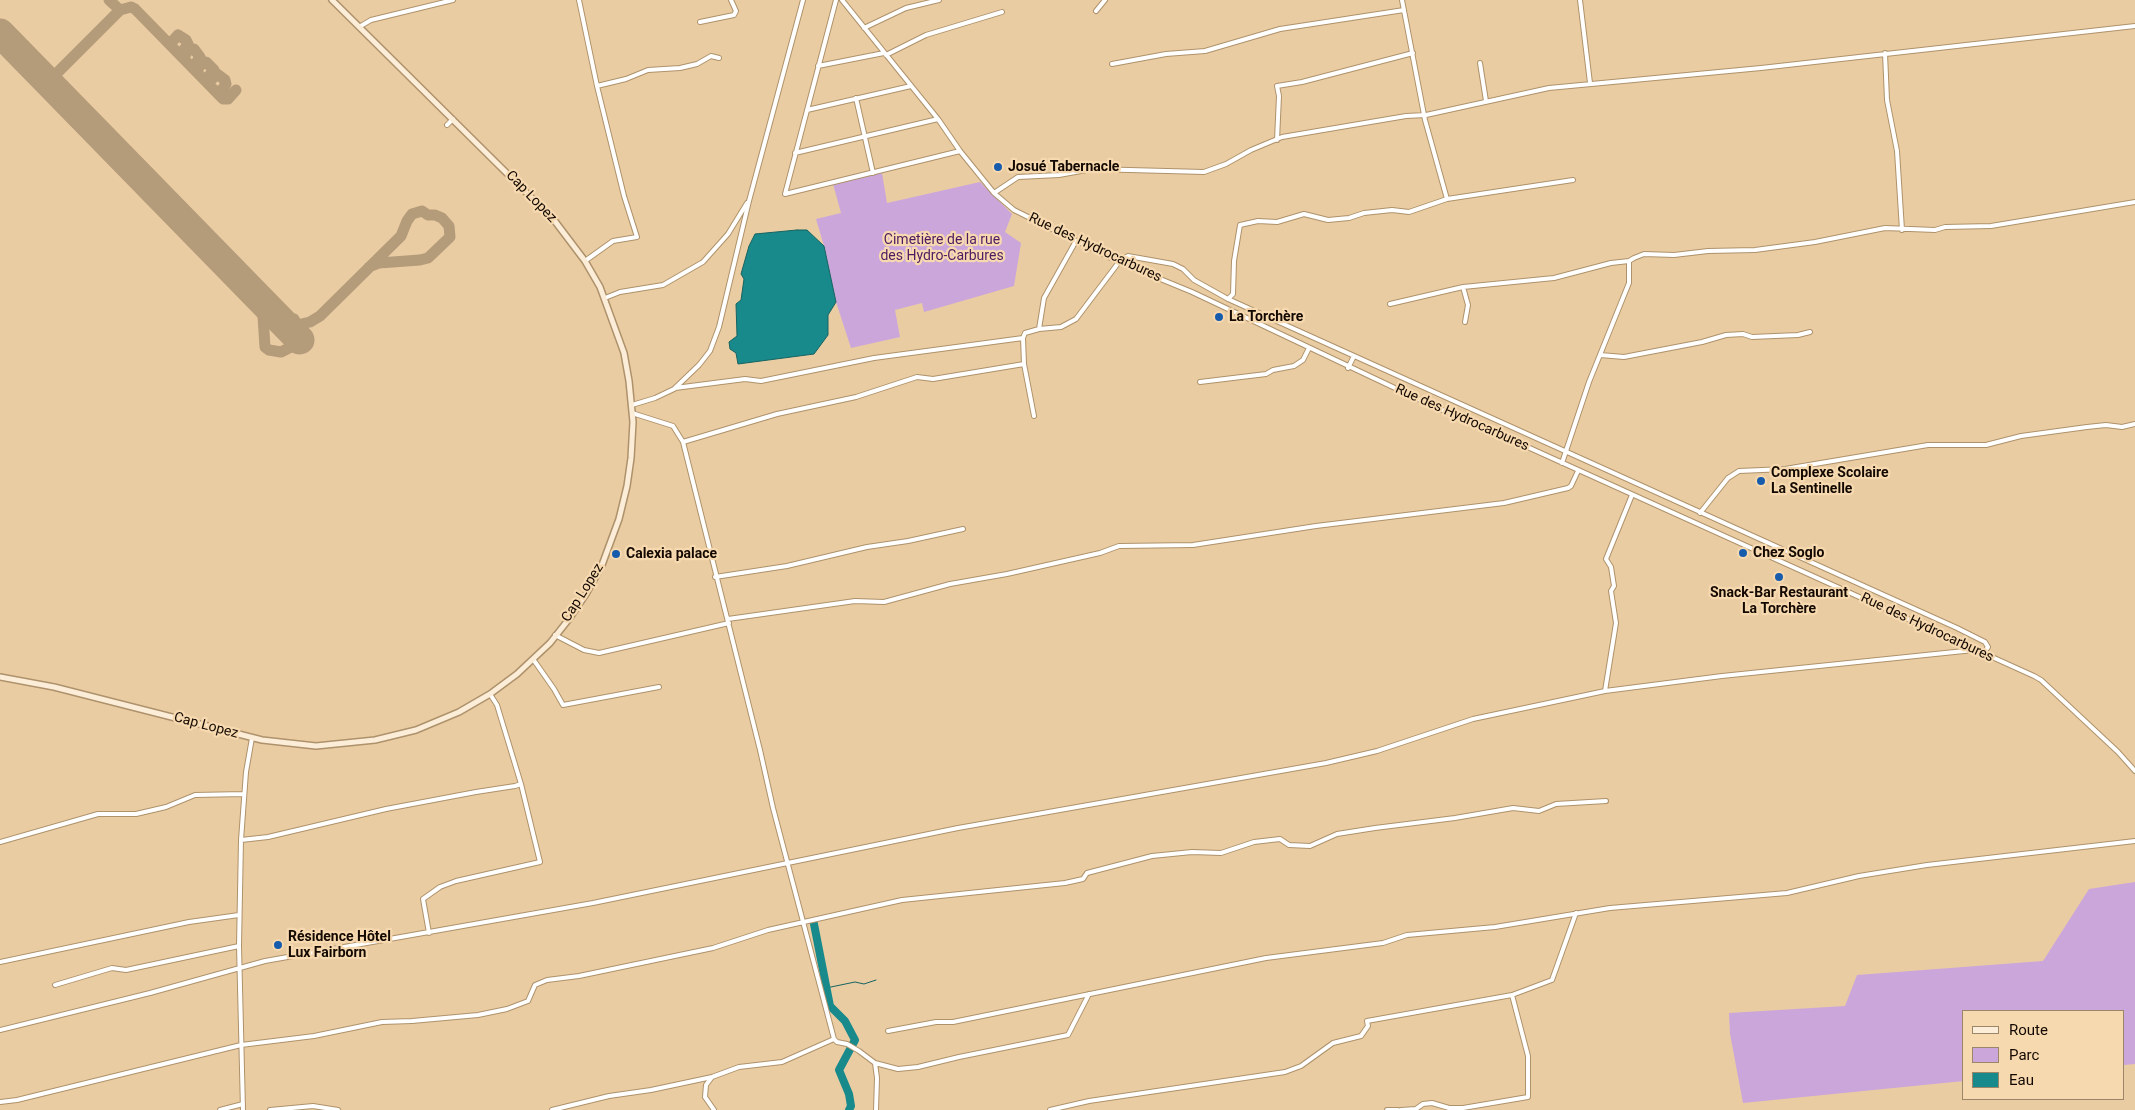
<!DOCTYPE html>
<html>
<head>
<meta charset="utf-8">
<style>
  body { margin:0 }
  #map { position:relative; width:2135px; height:1110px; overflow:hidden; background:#eacca3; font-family:Roboto,sans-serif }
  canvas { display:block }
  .legend { position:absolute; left:1962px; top:1010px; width:162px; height:90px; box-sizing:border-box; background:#f7d9b0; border:1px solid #9c866a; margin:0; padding:6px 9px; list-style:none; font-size:15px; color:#130900 }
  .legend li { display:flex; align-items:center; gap:10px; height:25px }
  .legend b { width:25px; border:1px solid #9c866a }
</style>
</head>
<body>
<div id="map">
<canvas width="2135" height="1110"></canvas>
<ul class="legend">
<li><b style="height:6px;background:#fcedd9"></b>Route</li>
<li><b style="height:14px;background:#cba6db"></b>Parc</li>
<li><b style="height:14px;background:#188a8b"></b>Eau</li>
</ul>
</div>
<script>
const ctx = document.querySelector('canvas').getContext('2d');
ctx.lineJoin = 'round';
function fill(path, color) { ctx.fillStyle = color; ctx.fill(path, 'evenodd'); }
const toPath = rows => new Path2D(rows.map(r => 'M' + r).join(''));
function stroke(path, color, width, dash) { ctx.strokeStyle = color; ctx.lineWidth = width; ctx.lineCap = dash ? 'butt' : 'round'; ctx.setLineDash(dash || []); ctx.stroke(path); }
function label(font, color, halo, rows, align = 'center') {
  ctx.font = font + ' Roboto,sans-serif'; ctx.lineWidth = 4.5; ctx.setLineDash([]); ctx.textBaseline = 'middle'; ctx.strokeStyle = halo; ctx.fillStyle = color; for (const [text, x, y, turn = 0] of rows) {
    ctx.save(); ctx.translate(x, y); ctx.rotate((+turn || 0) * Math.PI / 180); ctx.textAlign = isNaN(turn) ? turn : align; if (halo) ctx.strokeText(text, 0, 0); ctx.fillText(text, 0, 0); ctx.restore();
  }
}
fill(toPath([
  [882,173,887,203,980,182,1012,214,1005,232,1021,243,1014,286,924,312,922,303,895,310,900,337,851,348,836,302,824,246,816,219,841,213,833,184],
  [2135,882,2135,1064,2124,1065,2124,1011,1964,1011,1964,1081,1743,1103,1730,1034,1729,1013,1845,1006,1857,975,2043,961,2089,889]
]), '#cba6db');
const water = toPath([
  [797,230,807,230,824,246,836,302,828,315,828,335,814,354,738,364,736,353,730,349,729,342,737,336,736,304,741,300,744,279,741,274,749,246,755,234,797,230]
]);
fill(water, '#188a8b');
stroke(water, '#166361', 1);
stroke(toPath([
  [826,988,855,982,864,984,876,980]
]), '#166361', 1);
stroke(toPath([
  [814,924,830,1006,845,1021,855,1040,839,1070,849,1094,851,1106,849,1110]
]), '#188a8b', 8);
stroke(toPath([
  [109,0,120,10],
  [170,44,178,35,186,40,188,44,181,54],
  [183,58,190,48,194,49,200,57,194,66],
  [196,71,203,62,206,62,214,70,207,78,206,81,210,80],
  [42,75,50,77,55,75,120,10,131,7,135,9,223,99,228,99,236,90],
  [209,82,217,74,225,80,226,84,219,94],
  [262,301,265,347,269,350,281,352,291,347,298,338,298,328,294,319],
  [273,313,283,315,297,325,310,322,320,316,401,236,407,221,412,214,422,211,428,215,435,215,442,218,449,226,450,237,428,258,420,260,379,263,369,267]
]), '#b49b7a', 11);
stroke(toPath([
  [0,33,300,340]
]), '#b49b7a', 29);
const street = toPath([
  [579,0,597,86,624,196,637,237,613,241,585,261],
  [836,0,785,194,960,151],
  [842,0,938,119,960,151,994,193,1014,210,1119,262,1192,292,1435,407,1470,421,2034,676,2041,680,2118,752,2135,771],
  [1402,0,1425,120,1447,199],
  [1580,0,1590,83],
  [1096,11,1105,0],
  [700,22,734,15,736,11,731,0],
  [359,27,371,20,453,0],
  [864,28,906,8,939,0],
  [1885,53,1887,100,1897,151,1902,230],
  [886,55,926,35,1002,12],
  [1480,63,1486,101],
  [1112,64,1166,54,1205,51,1280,29,1404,10],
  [818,66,884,53],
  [597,86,626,79,648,70,680,68,697,64,711,56,719,58],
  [856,98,873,173],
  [807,110,911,86],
  [447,125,453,119],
  [1277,140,1279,96,1277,86,1302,82,1413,53],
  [795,153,938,119],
  [994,193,1018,177,1059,175,1092,169,1204,172,1226,164,1251,150,1282,137,1406,116,1426,115,1549,88,1761,68,2135,26],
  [1463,287,1468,305,1465,322],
  [605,298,620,292,663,285,703,262,728,234,747,203],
  [1228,299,1233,294,1234,261,1240,225,1258,221,1277,222,1304,214,1328,220,1349,218,1364,213,1392,210,1409,212,1447,199,1573,180],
  [1390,304,1463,287,1554,278,1611,263,1629,261],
  [1039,329,1044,298,1076,241],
  [1600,355,1624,357,1702,342,1726,335,1743,334,1752,337,1798,335,1810,332],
  [1348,368,1354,356],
  [1200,382,1266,374,1273,370,1294,366,1303,360,1309,348],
  [675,388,745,379,761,381,874,358,1023,338],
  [632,405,655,398,674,389,699,365,710,351,719,327,749,201,803,0],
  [632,413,673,426,683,442,760,750,773,808,834,1039,837,1042,847,1044,859,1051,875,1063,898,1069,918,1067,959,1057,1068,1035,1089,994],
  [1034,416,1024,364,1023,338,1025,333,1039,329,1061,327,1076,319,1119,262,1128,256,1173,264,1183,269,1194,280,1228,299,1957,628,1985,642,1988,647,1983,654],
  [683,442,777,414,856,397,917,377,933,379,1024,364],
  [1562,463,1589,382,1629,283,1629,261,1634,258,1644,254,1674,255,1708,251,1755,250,1815,242,1885,228,1935,230,1945,227,1991,226,2135,202],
  [1700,513,1728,478,1739,471,1785,469,1928,445,1986,445,2021,436,2087,427,2106,425,2122,427,2135,424],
  [715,577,787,566,867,547,908,541,963,529],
  [728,619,855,601,884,602,950,584,1007,574,1100,553,1119,546,1193,545,1316,526,1504,503,1568,488,1571,486,1578,471],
  [555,635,584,650,599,653,729,623],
  [533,659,554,689,563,705,659,687],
  [1605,691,1616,623,1611,591,1614,586,1611,567,1606,559,1632,495],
  [241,840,268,837,386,809,476,792,515,786,521,784],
  [0,842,98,814,136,814,166,807,195,795,244,794],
  [429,933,423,899,440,887,456,881,540,862,521,784,497,705,490,694],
  [0,962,189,922,239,915],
  [55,985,112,968,126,970,239,946],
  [0,1030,150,993,265,961,593,903,958,828,1326,763,1377,751,1473,719,1605,691,1722,676,1974,650],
  [888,1031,936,1022,953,1022,1266,958,1383,943,1407,935,1495,927,1610,908,1787,893,1859,876,1927,865,2135,841],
  [875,1063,877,1078,876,1110],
  [712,1077,706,1085,705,1097,714,1110],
  [0,1102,17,1100,241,1045,314,1036,382,1022,412,1021,478,1015,507,1009,528,1001,535,985,547,980,579,976,713,948,768,930,902,900,1065,883,1083,879,1087,873,1152,856,1192,852,1221,853,1254,842,1280,839,1289,845,1310,846,1337,834,1375,828,1455,818,1513,808,1539,811,1556,804,1606,801],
  [220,1110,243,1104],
  [243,1110,239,946,241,840,246,772,252,738],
  [270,1110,313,1106,338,1110],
  [552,1110,609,1096,651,1090,712,1077,739,1067,782,1062,834,1039],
  [1050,1110,1089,1101,1285,1072,1301,1066,1333,1043,1361,1036,1368,1026,1367,1021,1512,995,1552,980,1576,913],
  [1387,1110,1398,1110],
  [1401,1110,1416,1109,1423,1104,1432,1103,1449,1108,1463,1108,1528,1097,1528,1056,1512,995]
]);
const secondary = toPath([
  [0,677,54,687,262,740,316,746,375,740,416,730,459,712,490,694,517,674,550,643,569,619,586,594,602,565,619,519,627,486,631,458,633,422,629,381,624,353,600,287,585,261,554,220,332,0]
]);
stroke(street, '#ae926b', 6);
stroke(secondary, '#ae926b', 8);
stroke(street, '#fff', 4);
stroke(secondary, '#fcedd9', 5);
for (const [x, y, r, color] of [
  [998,167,5,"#175cac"],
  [1219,317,5,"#175cac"],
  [1761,481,5,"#175cac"],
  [1743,553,5,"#175cac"],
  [616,554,5,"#175cac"],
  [1779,577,5,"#175cac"],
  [278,945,5,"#175cac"]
]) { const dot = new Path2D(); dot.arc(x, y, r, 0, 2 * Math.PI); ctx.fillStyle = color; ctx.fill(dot); stroke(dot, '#f7d9b0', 2); }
label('bold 14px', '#130900', '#f7d9b0', [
  ["Josué Tabernacle",1008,167],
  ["La Torchère",1229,317],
  ["Complexe Scolaire",1771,473],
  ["La Sentinelle",1771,489],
  ["Chez Soglo",1753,553],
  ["Calexia palace",626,554],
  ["Snack-Bar Restaurant",1779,593,"center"],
  ["La Torchère",1779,609,"center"],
  ["Résidence Hôtel",288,937],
  ["Lux Fairborn",288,953]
], 'left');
label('14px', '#130900', '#f7d9b0', [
  ["Cap Lopez",531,197,46],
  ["Rue des Hydrocarbures",1095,248,25],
  ["Rue des Hydrocarbures",1462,418,24],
  ["Cap Lopez",583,593,-58],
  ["Rue des Hydrocarbures",1927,628,25],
  ["Cap Lopez",206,726,15]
]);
label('14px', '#4e1b60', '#f7d9b0', [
  ["Cimetière de la rue",942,240],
  ["des Hydro-Carbures",942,256]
]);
</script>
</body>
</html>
